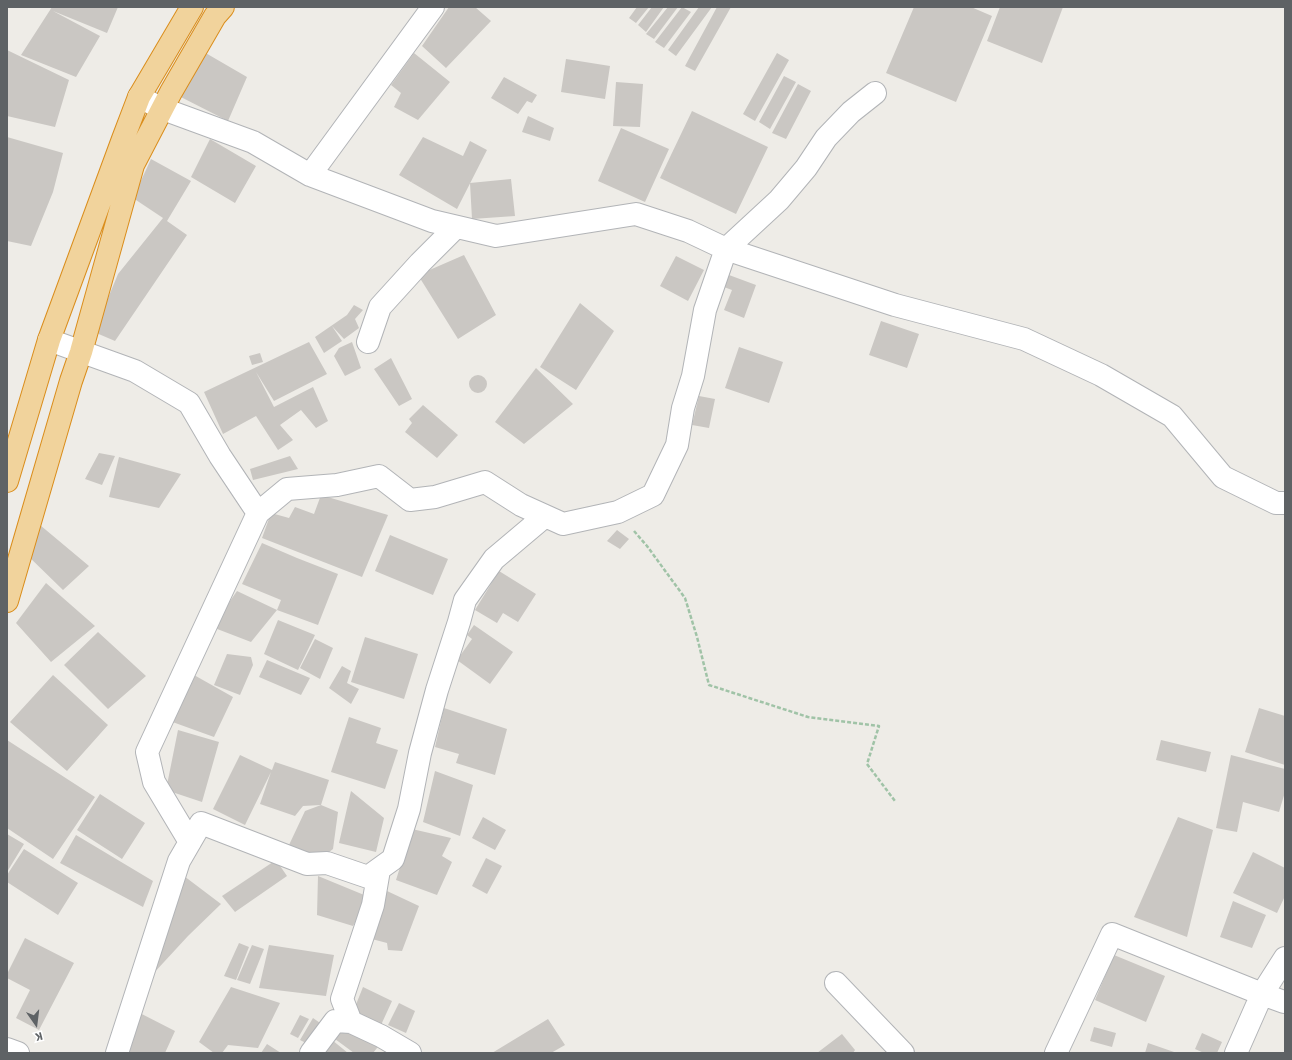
<!DOCTYPE html>
<html>
<head>
<meta charset="utf-8">
<style>
  body { margin:0 }
  #map { position:relative; width:1292px; height:1060px; overflow:hidden; background:#eeece7; font-family:"Fira Sans",sans-serif }
  canvas { display:block }
  .frame { position:absolute; inset:0; border:8px solid #5e6265; pointer-events:none }
  .north { position:absolute; left:16px; top:1004px; width:40px; height:40px; -webkit-text-stroke:3px #fff; paint-order:stroke; rotate:166deg; font-size:11px; font-weight:700; line-height:16px; text-align:center; color:#5e6265 }
  .north::after { content:''; display:block; margin:auto; width:14px; height:18px; background:#5e6265; clip-path:polygon(50% 0,100% 100%,50% 72%,0 100%) }
</style>
</head>
<body>
<div id="map">
<canvas width="1292" height="1060"></canvas>
<div class="frame"></div>
<div class="north">K</div>
</div>
<script>
const ctx = document.querySelector('canvas').getContext('2d');
ctx.lineJoin = 'round';
function fill(path, color) { ctx.fillStyle = color; ctx.fill(path, 'evenodd'); }
const toPath = rows => new Path2D(rows.map(r => 'M' + r).join(''));
function stroke(path, color, width, dash) { ctx.strokeStyle = color; ctx.lineWidth = width; ctx.lineCap = dash ? 'butt' : 'round'; ctx.setLineDash(dash || []); ctx.stroke(path); }
fill(toPath([
  [52,7,118,7,107,33,53,11,100,36,76,77,21,55],
  [449,7,475,7,491,21,446,68,422,46],
  [637,7,649,7,636,23,629,18],
  [652,7,664,7,646,32,638,25],
  [668,7,678,7,654,39,646,34],
  [682,7,691,12,664,48,655,42],
  [699,7,712,7,676,56,668,50],
  [717,7,731,7,695,71,685,66],
  [914,7,971,7,992,16,956,102,886,73],
  [1000,7,1063,7,1042,63,987,41],
  [197,48,247,77,228,121,171,92],
  [7,50,69,80,55,127,7,116],
  [414,53,450,82,418,120,394,107,401,93,391,85],
  [777,53,789,60,755,121,743,114],
  [566,59,610,66,605,99,561,92],
  [784,76,796,82,770,129,759,122],
  [504,77,537,95,532,103,527,101,518,114,491,98],
  [616,82,643,84,640,127,613,126],
  [798,84,811,91,786,139,772,133],
  [692,111,768,147,736,214,660,178],
  [528,116,554,128,550,141,522,132],
  [621,128,669,149,645,202,598,181],
  [7,137,63,153,53,192,31,246,7,241],
  [423,137,463,156,470,141,487,150,457,209,399,175],
  [210,139,256,166,235,203,191,177],
  [151,159,191,181,167,221,187,235,115,341,94,332,118,274,163,218,133,198],
  [511,179,515,216,472,219,470,183],
  [464,255,496,315,458,339,418,275],
  [676,256,704,270,688,301,660,286],
  [729,275,756,285,744,318,724,310,732,290,724,287],
  [580,303,614,331,576,390,540,367],
  [354,305,363,310,355,319,359,328,344,339,332,326,342,341,324,353,315,337,347,315],
  [881,321,919,334,907,368,869,355],
  [309,342,327,374,274,401,256,372,274,407,313,387,328,421,316,428,301,410,280,425,293,440,278,450,256,416,223,434,204,392],
  [352,342,361,368,345,376,334,356,339,348],
  [739,347,783,362,769,403,725,388],
  [260,353,263,362,252,365,249,356],
  [391,358,412,399,399,406,374,369],
  [536,368,573,404,524,444,495,422],
  '469 384a9 9 0 1 1 18 0a9 9 0 1 1-18 0Z',
  [699,396,715,399,709,428,692,425],
  [423,405,458,435,437,458,405,432,412,423,409,419],
  [99,453,115,456,102,485,85,479],
  [290,456,298,469,253,480,250,469],
  [119,457,181,474,159,508,109,497],
  [321,495,388,515,362,577,262,538,271,513,289,518,295,507,314,514],
  [40,525,89,566,63,590,24,552],
  [617,530,629,539,620,549,607,541],
  [390,535,448,559,433,595,375,571],
  [262,543,297,558,338,574,318,625,277,610,281,600,242,584],
  [499,571,536,594,518,622,503,613,497,623,475,610],
  [46,583,95,626,51,662,16,623],
  [237,591,277,610,251,642,212,627],
  [278,620,315,635,298,670,264,654],
  [474,625,513,652,490,684,457,660,472,639,467,635],
  [98,632,146,676,108,709,64,665],
  [365,637,418,654,404,699,351,682],
  [315,639,333,648,320,679,300,668],
  [227,654,251,657,253,665,240,695,214,685],
  [267,660,310,678,301,695,259,677],
  [342,666,351,671,347,683,359,689,351,704,329,688],
  [53,675,108,725,67,771,10,722],
  [194,675,233,697,214,737,167,720],
  [444,708,507,729,495,775,456,763,459,754,435,747],
  [1259,708,1285,716,1285,765,1245,752],
  [349,717,381,728,376,743,398,750,385,789,331,772],
  [178,730,219,742,202,802,166,790],
  [7,740,95,797,53,859,7,828],
  [1161,740,1211,752,1206,772,1156,760],
  [240,755,272,770,275,762,329,780,321,805,303,806,295,816,260,804,271,772,245,825,213,809],
  [1231,755,1285,769,1285,792,1279,812,1243,802,1237,832,1216,828],
  [435,771,473,785,460,836,423,822],
  [351,791,384,818,376,852,339,843],
  [100,794,145,823,122,859,77,830],
  [321,805,338,812,333,849,320,859,289,845,305,811],
  [483,817,506,830,495,850,472,838],
  [1178,817,1213,830,1187,937,1134,917],
  [412,829,451,838,442,856,452,862,437,895,396,880],
  [7,834,24,844,7,872],
  [76,835,153,881,143,907,60,863],
  [24,849,78,883,58,915,7,882,7,875],
  [1253,852,1285,868,1285,896,1277,913,1233,893],
  [486,858,502,866,487,894,472,886],
  [276,860,287,876,235,912,222,896],
  [184,876,221,904,188,936,152,975],
  [318,876,369,897,353,926,317,915],
  [387,891,419,906,402,951,388,950,387,943,368,938],
  [1233,901,1266,915,1252,948,1220,937],
  [25,938,74,963,39,1030,16,1018,30,990,7,978,7,974],
  [239,943,249,947,236,980,224,976],
  [252,945,264,949,250,984,237,980],
  [269,945,334,955,326,996,259,988],
  [1114,955,1165,976,1146,1022,1095,1000],
  [231,987,280,1003,258,1048,228,1045,222,1053,214,1053,199,1042],
  [363,987,392,1001,381,1025,353,1012],
  [399,1003,415,1011,406,1033,388,1025],
  [132,1009,175,1031,165,1053,117,1053],
  [300,1015,309,1019,298,1038,290,1034],
  [313,1018,323,1025,310,1045,300,1040],
  [548,1019,565,1045,551,1053,492,1053],
  [1094,1027,1116,1033,1112,1047,1090,1041],
  [345,1028,381,1043,373,1053,354,1053,335,1039],
  [1202,1033,1222,1042,1217,1053,1204,1053,1195,1049],
  [842,1034,855,1050,853,1053,817,1053],
  [332,1040,348,1053,322,1053],
  [1148,1043,1177,1053,1145,1053],
  [267,1044,281,1053,261,1053]
]), '#cac7c3');
const minor = toPath([
  [139,97,163,109,253,142,310,175,432,221,496,236,636,214,688,231,726,249,895,305,1024,339,1101,375,1172,416,1223,477,1276,503,1285,503],
  [310,175,433,7],
  [49,340,135,371,189,403,220,456,258,513,287,489,337,485,379,476,410,500,435,497,485,482,521,505,563,524,618,512,653,495,677,445,683,408,693,376,705,310,726,249,779,200,806,168,826,138,851,112,875,93],
  [368,342,380,307,420,263,456,227],
  [190,842,154,782,147,752,258,513],
  [836,983,903,1053],
  [351,1022,342,999,373,905,379,870],
  [7,1049,18,1053],
  [117,1053,179,861,201,823,307,864,327,863,368,877,393,859,409,809,420,753,437,690,459,622,465,600,494,559,545,516],
  [311,1053,335,1021,351,1022,381,1036,410,1053],
  [1056,1053,1112,934,1262,994,1284,1002],
  [1236,1053,1262,994,1285,958]
]);
const highway = toPath([
  [7,481,49,340,123,139,139,97,192,7],
  [7,601,71,381,81,352,133,165,171,92,215,16,223,7]
]);
stroke(minor, '#b2b4b7', 24);
stroke(highway, '#da8d1b', 24);
stroke(toPath([
  [634,531,647,546,685,598,697,637,709,685,808,717,879,726,867,764,895,801]
]), '#a0c3a7', 2.5, [4, 2]);
stroke(minor, '#fff', 22);
stroke(highway, '#f1d39c', 22);
</script>
</body>
</html>
